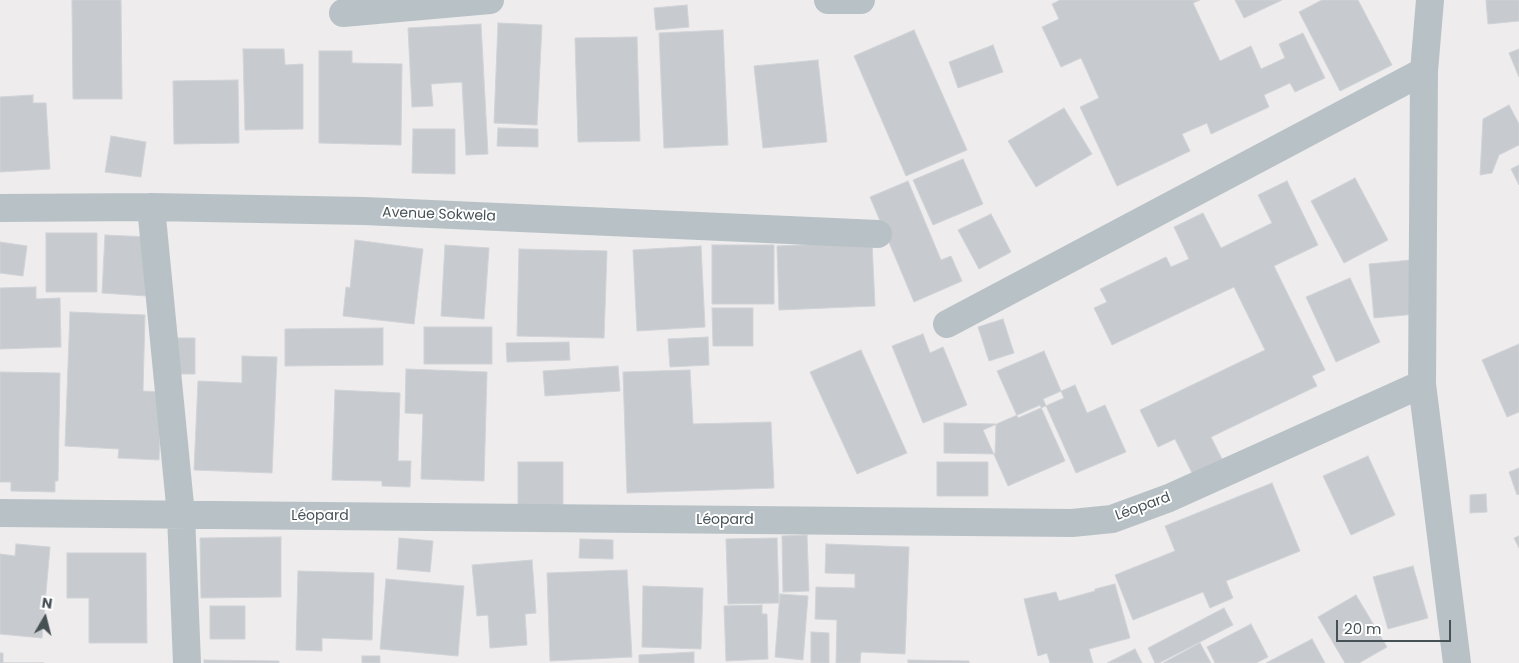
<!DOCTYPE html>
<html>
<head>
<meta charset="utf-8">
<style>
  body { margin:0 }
  #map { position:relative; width:1519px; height:663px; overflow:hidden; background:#eeecec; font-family:Poppins,sans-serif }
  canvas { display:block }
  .north { position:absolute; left:20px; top:593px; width:50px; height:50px; -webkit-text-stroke:4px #fff; paint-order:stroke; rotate:8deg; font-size:14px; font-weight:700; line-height:20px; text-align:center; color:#465156 }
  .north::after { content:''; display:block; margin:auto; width:18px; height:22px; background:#465156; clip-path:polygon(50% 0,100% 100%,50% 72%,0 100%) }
  .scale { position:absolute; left:1336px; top:620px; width:115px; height:22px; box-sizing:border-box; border:2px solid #465156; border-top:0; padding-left:6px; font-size:15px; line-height:18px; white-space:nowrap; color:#465156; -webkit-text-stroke:4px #fff; paint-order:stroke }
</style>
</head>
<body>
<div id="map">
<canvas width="1519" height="663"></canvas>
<div class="north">N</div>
<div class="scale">20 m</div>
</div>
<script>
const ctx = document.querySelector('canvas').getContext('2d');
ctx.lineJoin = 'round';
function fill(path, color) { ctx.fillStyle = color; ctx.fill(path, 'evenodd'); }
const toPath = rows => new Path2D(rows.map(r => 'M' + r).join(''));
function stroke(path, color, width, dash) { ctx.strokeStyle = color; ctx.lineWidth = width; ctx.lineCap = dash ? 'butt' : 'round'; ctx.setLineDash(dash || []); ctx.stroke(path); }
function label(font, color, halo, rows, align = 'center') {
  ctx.font = font + ' Poppins,sans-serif'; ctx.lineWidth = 4; ctx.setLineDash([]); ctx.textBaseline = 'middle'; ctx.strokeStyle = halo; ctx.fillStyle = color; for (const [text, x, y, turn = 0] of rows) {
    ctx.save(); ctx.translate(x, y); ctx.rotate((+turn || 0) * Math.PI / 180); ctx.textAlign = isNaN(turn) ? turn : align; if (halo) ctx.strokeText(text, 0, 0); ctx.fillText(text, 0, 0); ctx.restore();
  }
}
const building = toPath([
  [72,0,121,0,122,99,73,99,72,0],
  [1060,0,1200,0,1193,3,1220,61,1251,46,1261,69,1285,58,1279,44,1303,33,1325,78,1295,92,1290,83,1264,95,1269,107,1211,134,1207,123,1182,134,1190,151,1117,186,1080,107,1099,98,1081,58,1061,67,1042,27,1059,19,1052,4,1060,0],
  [1235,0,1282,0,1244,18,1235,0],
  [1322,0,1358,0,1392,65,1340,91,1299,12,1322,0],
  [1486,0,1519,0,1519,21,1488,24,1486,0],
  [687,5,689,27,656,30,654,8,687,5],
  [498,23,542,25,537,125,494,123,498,23],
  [481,24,488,154,466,155,462,82,431,84,433,106,412,107,408,28,481,24],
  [723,30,728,145,664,148,659,33,723,30],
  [914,30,967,150,906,176,854,56,914,30],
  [637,37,640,141,578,142,575,38,637,37],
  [993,45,1003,72,958,88,949,62,993,45],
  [243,49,284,49,285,65,303,64,303,129,245,130,243,49],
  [1519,49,1519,77,1509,53,1519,49],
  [319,51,352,51,352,63,402,64,401,145,319,143,319,51],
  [818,60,827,142,763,148,754,66,818,60],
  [238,80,239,143,174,144,173,81,238,80],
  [33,95,33,103,46,103,50,169,0,172,0,97,33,95],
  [1509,105,1519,124,1519,145,1499,155,1492,173,1480,175,1483,119,1509,105],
  [1064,108,1092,154,1036,187,1008,141,1064,108],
  [498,128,538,129,538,147,497,146,498,128],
  [413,129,455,129,455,174,412,173,413,129],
  [111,136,146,142,141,177,105,172,111,136],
  [963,159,983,204,933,225,913,180,963,159],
  [1519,165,1519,185,1511,169,1519,165],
  [1355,178,1388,240,1344,263,1311,201,1355,178],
  [908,181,941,260,951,256,962,281,914,302,870,197,908,181],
  [1287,181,1318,245,1274,266,1325,370,1312,376,1317,386,1211,437,1222,459,1192,473,1175,439,1158,447,1140,410,1265,350,1234,287,1112,345,1094,308,1107,302,1100,289,1166,257,1171,267,1189,259,1174,227,1203,213,1221,248,1272,223,1258,195,1287,181],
  [991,214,1011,252,979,269,958,230,991,214],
  [46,233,97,233,97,292,46,292,46,233],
  [105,235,150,237,147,296,102,293,105,235],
  [355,240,423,249,414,324,343,316,346,287,350,288,355,240],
  [0,242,27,246,23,276,0,273,0,242],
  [872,242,875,306,779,310,777,246,872,242],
  [445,245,489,248,484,319,441,316,445,245],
  [712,245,774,245,774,304,712,304,712,245],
  [701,246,705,327,637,331,633,250,701,246],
  [519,249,607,251,604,338,517,336,519,249],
  [1411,260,1416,314,1374,318,1369,264,1411,260],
  [1350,278,1380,342,1336,362,1306,297,1350,278],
  [36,287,36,299,60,298,61,347,0,349,0,288,36,287],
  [712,308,753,308,753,346,713,346,712,308],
  [70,312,145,315,143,391,161,392,159,460,118,458,119,449,65,446,70,312],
  [1003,319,1014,353,989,361,978,327,1003,319],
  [424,327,492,327,492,364,424,364,424,327],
  [383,328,383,365,285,366,285,329,383,328],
  [923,334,930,353,943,347,967,405,923,423,892,346,923,334],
  [708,337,709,365,670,367,668,339,708,337],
  [173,338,195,338,195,374,173,374,173,338],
  [569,342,570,360,507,362,506,343,569,342],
  [1519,344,1519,412,1507,417,1482,360,1519,344],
  [861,350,907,453,857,474,810,372,861,350],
  [1044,351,1064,398,1018,418,997,371,1044,351],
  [242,356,277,357,272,473,194,470,198,381,242,383,242,356],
  [618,366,620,391,545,396,543,371,618,366],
  [406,369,487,372,484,481,421,479,423,414,405,413,406,369],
  [690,370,693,424,771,422,774,488,627,493,623,372,690,370],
  [0,372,60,373,58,481,55,481,55,492,11,491,11,482,0,482,0,372],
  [1075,385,1087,413,1105,405,1126,452,1076,473,1043,399,1075,385],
  [335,390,400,393,398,461,411,461,410,487,382,486,382,481,332,480,335,390],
  [1040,405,1065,461,1008,486,983,430,1040,405],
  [944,423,996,424,995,454,944,453,944,423],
  [1368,456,1395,515,1351,535,1323,476,1368,456],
  [518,462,563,462,563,506,518,505,518,462],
  [937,462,988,462,988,496,937,496,937,462],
  [1519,468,1519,494,1517,495,1509,472,1519,468],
  [1272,483,1300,551,1226,581,1233,598,1210,608,1203,592,1133,620,1115,575,1175,551,1165,526,1272,483],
  [1486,494,1487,512,1470,513,1470,495,1486,494],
  [807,535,809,591,783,592,782,536,807,535],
  [1519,536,1519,548,1514,538,1519,536],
  [281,537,281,597,201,598,200,538,281,537],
  [399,538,433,541,430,572,397,569,399,538],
  [777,538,779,603,728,604,726,539,777,538],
  [580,539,613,540,613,559,579,558,580,539],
  [16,544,50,547,42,638,0,634,0,554,15,556,16,544],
  [826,544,909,547,905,654,861,652,860,663,836,663,837,620,815,619,816,587,855,588,855,574,825,573,826,544],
  [67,553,146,553,147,643,89,643,89,598,67,598,67,553],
  [532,560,536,613,525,614,527,645,490,648,488,615,477,616,472,565,532,560],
  [1413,566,1428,618,1388,629,1373,577,1413,566],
  [627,570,632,657,550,661,547,573,627,570],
  [298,571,374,573,372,640,322,638,322,651,296,650,298,571],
  [386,579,464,586,458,656,380,649,386,579],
  [1115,584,1130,638,1089,649,1093,663,1050,663,1047,653,1038,656,1024,599,1056,592,1059,601,1095,591,1095,589,1115,584],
  [643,586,703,588,701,649,642,647,643,586],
  [780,594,808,596,803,660,775,657,780,594],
  [1356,595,1387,647,1359,663,1345,663,1318,617,1356,595],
  [762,605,762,614,767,614,768,659,726,661,724,606,762,605],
  [210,606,245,606,245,639,210,639,210,606],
  [1224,608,1233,625,1159,663,1155,663,1148,648,1224,608],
  [1251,624,1268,657,1256,663,1215,663,1207,647,1251,624],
  [811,632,829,633,829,663,811,663,811,632],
  [1312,639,1325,663,1266,663,1312,639],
  [1200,643,1211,663,1163,663,1200,643],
  [1135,649,1142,663,1107,663,1135,649],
  [694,652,694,663,639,663,639,655,694,652],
  [0,653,3,653,3,663,44,663,0,663,0,653],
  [362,656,380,656,380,663,362,663,362,656],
  [204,660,279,661,279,663,204,663,204,660],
  [908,660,969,661,969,663,908,663,908,660]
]);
fill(building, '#c7cace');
stroke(building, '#d0d3d7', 1);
stroke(toPath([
  [828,0,861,0],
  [1430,0,1424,71,1422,384,1457,663],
  [343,13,490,0],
  [151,207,181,515,187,663],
  [0,208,151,207,364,211,878,234],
  [947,324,1424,71],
  [0,513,1072,523,1112,519,1169,498,1422,384]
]), '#b8c2c6', 28);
label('14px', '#465156', '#fff', [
  ["Avenue Sokwela",439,215,2],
  ["Léopard",1143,507,-20],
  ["Léopard",320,516],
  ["Léopard",725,520]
]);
</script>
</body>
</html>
